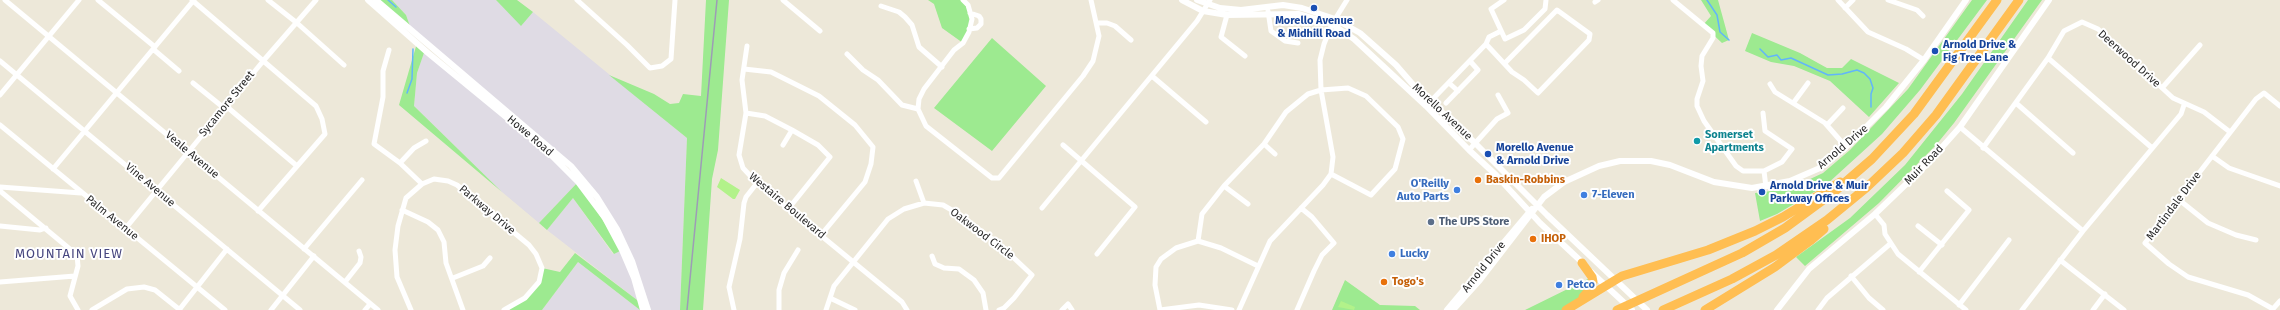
<!DOCTYPE html>
<html>
<head>
<meta charset="utf-8">
<style>
  body { margin:0 }
  canvas { display:block; background:#ede8d9 }
</style>
</head>
<body>
<canvas width="2280" height="310"></canvas>
<script>
const ctx = document.querySelector('canvas').getContext('2d');
ctx.lineJoin = 'round';
function fill(path, color) { ctx.fillStyle = color; ctx.fill(path, 'evenodd'); }
const toPath = rows => new Path2D(rows.map(r => 'M' + r).join(''));
function stroke(path, color, width, dash) { ctx.strokeStyle = color; ctx.lineWidth = width; ctx.lineCap = dash ? 'butt' : 'round'; ctx.setLineDash(dash || []); ctx.stroke(path); }
function label(font, color, halo, rows, align = 'center') {
  ctx.font = font + ' "Fira Sans",sans-serif'; ctx.lineWidth = 4; ctx.setLineDash([]); ctx.textBaseline = 'middle'; ctx.strokeStyle = halo; ctx.fillStyle = color; for (const [text, x, y, turn = 0] of rows) {
    ctx.save(); ctx.translate(x, y); ctx.rotate((+turn || 0) * Math.PI / 180); ctx.textAlign = isNaN(turn) ? turn : align; if (halo) ctx.strokeText(text, 0, 0); ctx.fillText(text, 0, 0); ctx.restore();
  }
}
fill(toPath([
  [392,0,496,0,521,25,533,12,687,138,680,310,648,310,632,261,585,181,411,29,406,15],
  [425,50,578,182,539,223,502,192,414,106,417,73],
  [573,198,613,254,622,250,641,303,547,230],
  [578,262,640,310,542,310]
]), '#dfdbe4');
fill(toPath([
  [376,0,392,0,406,15,411,29],
  [496,0,517,0,533,12,521,26],
  [706,0,729,0,718,150,712,179,703,310,680,310,687,138,609,75,654,94,670,104,679,103,683,94,701,96],
  [928,0,963,0,972,19,963,43,942,28,934,4],
  [1701,0,1718,0,1729,40,1722,43,1703,25,1711,16],
  [1972,0,1987,0,1920,90,1882,134,1826,185,1777,214,1760,221,1755,193,1780,190,1808,180,1823,173,1850,150,1908,89],
  [2028,0,2042,0,1954,123,1936,145,1879,203,1805,266,1796,257,1850,218,1905,165,1962,94],
  [1752,33,1800,53,1827,68,1842,68,1851,59,1899,83,1869,117,1830,81,1794,66,1771,62,1745,51],
  [992,38,1046,86,992,151,934,108],
  [417,43,425,50,417,73,414,106,502,192,399,105],
  [578,182,622,250,614,254,573,198,547,230,539,223],
  [575,253,641,303,640,310,578,262,542,310,510,310,509,308,525,298,539,282,542,268,560,272],
  [1592,277,1591,288,1566,310,1525,310],
  [1345,280,1380,305,1415,306,1420,310,1332,310]
]), '#9dea90');
fill(toPath([
  [721,178,740,190,735,199,733,199,717,187],
  [1341,301,1355,307,1354,310,1338,307]
]), '#b2f28a');
stroke(toPath([
  [388,0,396,7],
  [1707,0,1717,15,1720,32,1729,40],
  [1760,49,1768,57,1777,55,1781,60,1791,58,1828,75,1842,74,1857,70,1864,73,1870,79,1873,88,1871,94,1871,107],
  [407,93,412,79,413,49]
]), '#61b5fa', 1.5);
stroke(toPath([
  [5,0,378,310],
  [98,0,155,47],
  [192,0,316,106,322,119,325,134,258,211],
  [268,0,297,23,344,65],
  [577,0,627,45,650,68,662,66,671,59,675,0],
  [783,0,820,31],
  [963,0,968,5,972,19,969,32,963,43,954,50,924,89,919,99,918,109,926,126,992,178,999,178,1083,76,1093,61,1099,36,1091,0],
  [1504,0,1491,9,1505,39,1524,30,1545,9,1546,0],
  [1673,0,1713,33,1713,38,1702,56,1701,66,1703,81,1697,99,1697,106,1704,121,1736,166,1743,171,1764,171,1782,162,1792,149,1765,131,1763,113],
  [1838,0,1868,32,1906,49,1924,60],
  [1888,0,1917,10,1923,16],
  [1595,2,1598,0],
  [881,6,899,12,905,17,912,25,919,47,942,67],
  [1845,8,1853,0],
  [1268,11,1271,31,1285,41,1298,43],
  [1227,15,1221,37,1245,56],
  [1098,23,1107,23,1115,26,1131,40],
  [969,29,977,28,981,24,981,19,979,16,970,13],
  [1486,44,1512,72,1524,80,1538,93,1589,40,1590,34,1557,10,1505,63],
  [747,46,742,80,746,113,739,155,743,168,757,183,902,302,907,310],
  [153,49,179,71],
  [389,50,383,71,383,97,374,144,400,163,422,184],
  [847,54,863,70,878,80,902,105,918,109],
  [2048,58,2151,147],
  [0,61,300,310],
  [744,69,771,72,819,96,855,125,873,147,871,164,865,182,821,235],
  [1152,76,1206,122],
  [193,83,224,108],
  [1449,83,1458,91],
  [1770,84,1775,92,1825,123,1846,147],
  [2162,88,2200,45],
  [0,95,79,0],
  [1794,102,1808,83],
  [1446,103,1478,70,1470,61],
  [2016,103,2073,153],
  [1428,104,1486,44,1489,37,1501,31],
  [226,106,297,166],
  [746,113,765,116,792,130,818,145,830,157,789,208],
  [0,125,225,310],
  [1827,125,1843,108],
  [1960,127,2083,231],
  [1264,144,1275,154],
  [783,145,792,130],
  [1063,145,1135,207,1097,254],
  [1983,148,2048,58,2064,31,2082,22,2098,29,2173,98,2204,112,2230,132],
  [1469,150,1497,119,1508,113,1498,95],
  [2212,156,2229,168,2280,186],
  [400,163,414,148,426,141],
  [53,169,194,0],
  [1764,171,1766,187],
  [916,181,924,203],
  [1224,186,1248,204],
  [0,187,81,193],
  [0,191,77,255,78,266,70,296,78,310],
  [2178,199,2208,223,2236,235,2256,240],
  [1042,208,1197,21,1210,0],
  [402,210,428,222,438,230,444,242,446,263,463,310],
  [1875,214,1884,225,1885,234,1898,254,1966,310],
  [0,226,40,230,46,228],
  [1918,226,1942,245],
  [125,229,264,60,316,0],
  [1198,241,1202,214,1224,186,1264,144,1286,112,1308,94,1321,90,1348,88,1366,96,1398,127,1403,139,1395,169,1371,195,1331,174],
  [304,249,362,180],
  [932,256,935,264,944,268,959,269,974,280,983,293,986,310],
  [2060,260,2124,310],
  [1919,272,1969,210,1947,191],
  [1851,276,1869,298,1883,310],
  [453,278,483,266,490,258],
  [0,282,75,276],
  [345,282,360,263,361,257,359,251],
  [830,298,855,310],
  [1959,305,2009,240],
  [2273,309,2248,295,2188,277,2169,264,2145,243,2256,99,2264,93,2280,106],
  [92,310,127,289,144,287,155,290,180,310],
  [179,310,227,249],
  [271,310,314,256],
  [365,310,370,304],
  [411,310,397,277,395,250,398,226,406,198,422,184,434,179,448,181,457,185,529,245,536,254,542,268,539,282,525,298,504,310],
  [734,310,729,287,740,239,744,203,746,197,757,183],
  [779,310,779,290,784,273,798,250],
  [826,310,834,286,888,219,904,209,924,203,943,205,955,212,999,244,1032,275,1014,298,1004,308,999,310],
  [1062,310,1068,304,1072,310],
  [1160,310,1155,285,1156,267,1161,259,1176,248,1198,241,1221,248,1258,266],
  [1160,310,1199,305,1232,310],
  [1239,310,1270,241,1323,185,1331,174,1333,157,1321,90,1320,60,1324,44,1332,24,1347,0],
  [1297,310,1314,271,1322,255,1334,243,1312,217,1301,208],
  [1818,310,1827,298,1890,244],
  [2022,310,2083,231,2181,114,2184,105],
  [2093,310,2105,294],
  [2272,310,2280,301]
]), '#fff', 5);
stroke(toPath([
  [368,0,428,53,546,150,578,182,605,218,622,250,634,278,643,310],
  [376,0,571,166,597,197,617,229,632,261,648,310],
  [1182,0,1203,11,1227,15,1299,14,1332,24,1342,31,1354,39,1426,106,1469,150,1496,175,1540,223,1585,265],
  [1197,0,1220,8,1241,10,1283,5,1302,8,1335,19,1360,33,1396,65,1416,88,1475,143,1547,215,1647,310],
  [1591,272,1632,310],
  [1447,310,1532,209],
  [1453,310,1480,280,1544,197,1564,182,1599,166,1620,161,1651,161,1670,165,1714,182,1752,188,1790,181,1820,168,1846,147,1886,107,1924,60,1966,0],
  [1777,310,1809,269,1875,214,1927,164,1960,127,2049,0]
]), '#fff', 6);
stroke(toPath([
  [1582,263,1592,277,1593,282,1591,288,1583,297],
  [1566,310,1622,276,1708,250,1755,231,1783,217,1840,182],
  [1617,310,1742,253,1785,228,1834,192,1872,159,1914,114,1997,0],
  [1663,310,1732,279,1776,255,1827,220,1866,188,1903,153,1936,115,2019,0],
  [1705,310,1775,267,1810,241,1824,229]
]), '#ffbe52', 9);
stroke(toPath([
  [687,310,717,0]
]), '#9d9cb6', 1.5);
for (const [x, y, r, color] of [
  [1314,8,4,"#1a4fb4"],
  [1935,51,4,"#1a4fb4"],
  [1697,141,4,"#0f9aa8"],
  [1488,154,4,"#1a4fb4"],
  [1478,180,4,"#e8710a"],
  [1457,190,4,"#3f7fe0"],
  [1762,192,4,"#1a4fb4"],
  [1584,195,4,"#3f7fe0"],
  [1431,222,4,"#5c6f8a"],
  [1533,239,4,"#e8710a"],
  [1392,254,4,"#3f7fe0"],
  [1384,282,4,"#e8710a"],
  [1559,285,4,"#3f7fe0"]
]) { const dot = new Path2D(); dot.arc(x, y, r, 0, 2 * Math.PI); ctx.fillStyle = color; ctx.fill(dot); stroke(dot, '#fff', 1.5); }
label('bold 11px', '#164399', '#fff', [
  ["Morello Avenue",1314,21,"center"],
  ["& Midhill Road",1314,34,"center"],
  ["Arnold Drive &",1943,45],
  ["Fig Tree Lane",1943,58],
  ["Morello Avenue",1496,148],
  ["& Arnold Drive",1496,161],
  ["Arnold Drive & Muir",1770,186],
  ["Parkway Offices",1770,199]
], 'left');
label('11px', '#292929', '#fff', [
  ["Deerwood Drive",2129,59,42],
  ["Sycamore Street",227,104,-51],
  ["Morello Avenue",1442,112,43],
  ["Howe Road",530,136,40],
  ["Arnold Drive",1843,147,-40],
  ["Veale Avenue",192,155,40],
  ["Muir Road",1924,165,-46],
  ["Vine Avenue",150,185,40],
  ["Westaire Boulevard",787,206,40],
  ["Martindale Drive",2174,206,-53],
  ["Parkway Drive",487,210,40],
  ["Palm Avenue",112,218,39],
  ["Oakwood Circle",982,234,37],
  ["Arnold Drive",1484,267,-51]
]);
label('bold 11px', '#0d838f', '#fff', [
  ["Somerset",1705,135],
  ["Apartments",1705,148]
], 'left');
label('bold 11px', '#c56008', '#fff', [
  ["Baskin-Robbins",1486,180],
  ["IHOP",1541,239],
  ["Togo's",1392,282]
], 'left');
label('bold 11px', '#366cbe', '#fff', [
  ["O'Reilly",1449,184,"right"],
  ["Auto Parts",1449,197,"right"],
  ["7-Eleven",1592,195],
  ["Lucky",1400,254],
  ["Petco",1567,285]
], 'left');
label('bold 11px', '#4e5e75', '#fff', [
  ["The UPS Store",1439,222]
], 'left');
ctx.letterSpacing = '1px';
label('13px', '#46457e', '#fff', [
  ["MOUNTAIN VIEW",69,254]
]);
ctx.letterSpacing = '0px';
</script>
</body>
</html>
